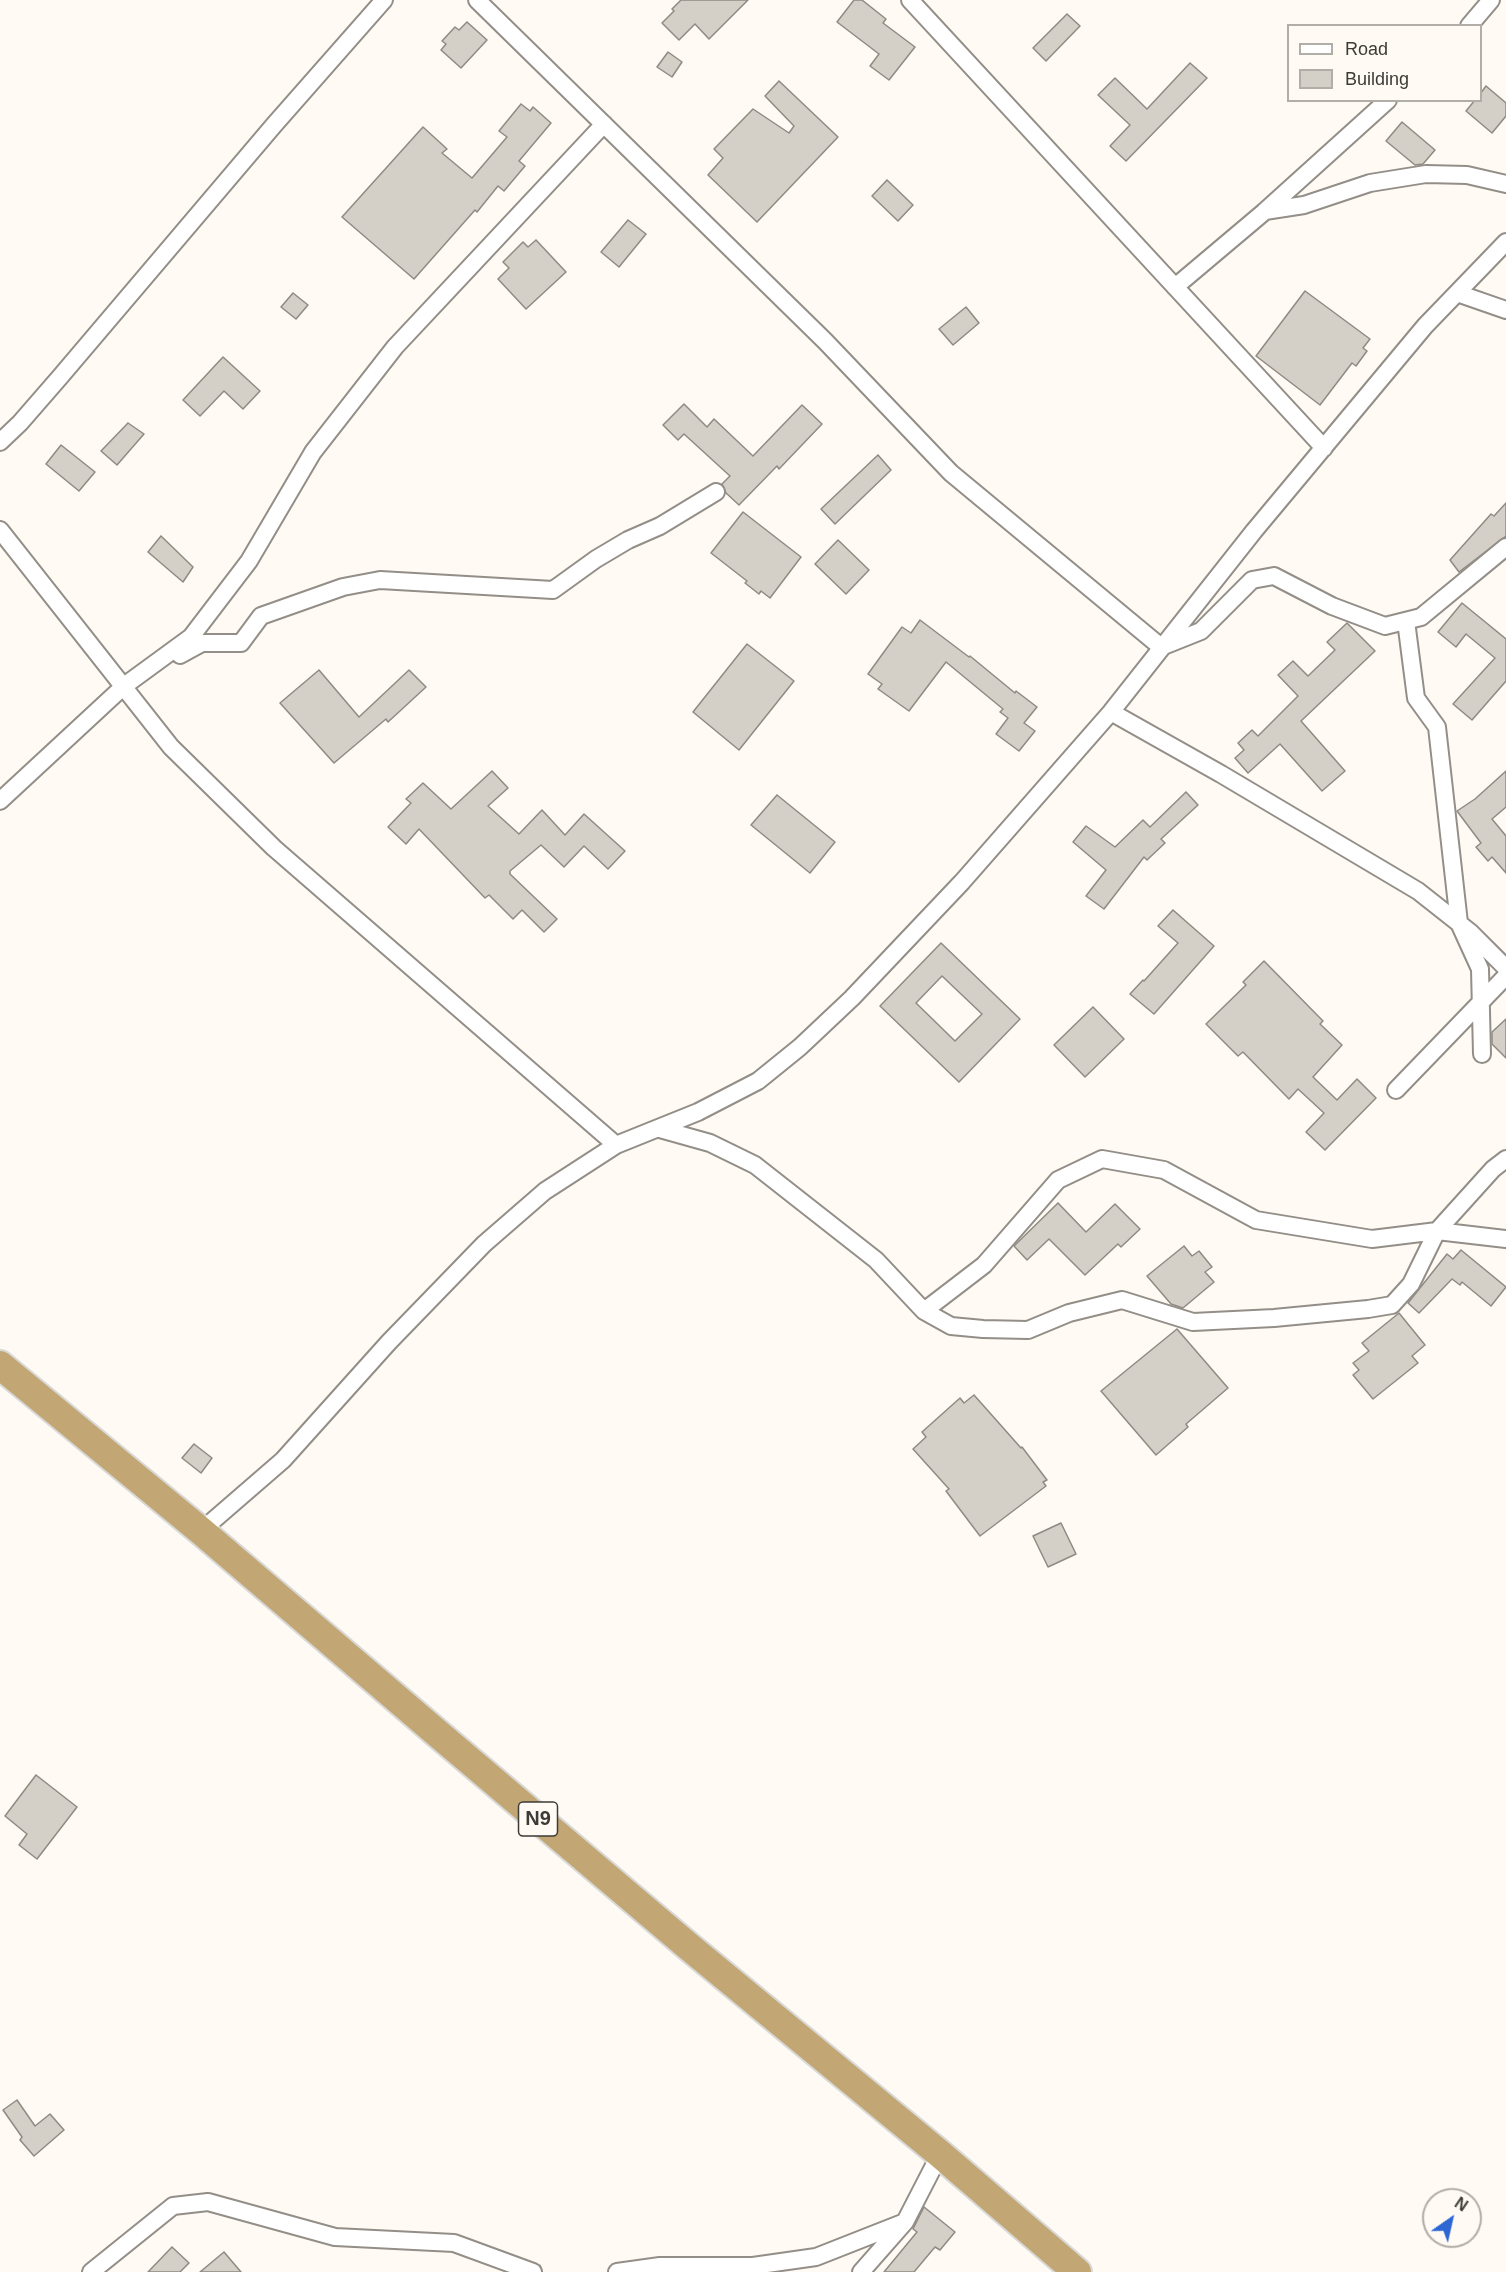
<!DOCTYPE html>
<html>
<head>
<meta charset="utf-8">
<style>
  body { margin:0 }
  #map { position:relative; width:1506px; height:2272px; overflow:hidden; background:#fffbf4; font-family:Helvetica,sans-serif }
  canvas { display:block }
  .legend { position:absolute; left:1287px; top:24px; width:195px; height:78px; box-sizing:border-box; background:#fffbf4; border:2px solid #b1aea8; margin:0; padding:8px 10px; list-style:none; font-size:18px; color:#3c3b37 }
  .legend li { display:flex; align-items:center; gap:12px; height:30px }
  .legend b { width:30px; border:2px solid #b1aea8 }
  .north { position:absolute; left:1422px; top:2188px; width:60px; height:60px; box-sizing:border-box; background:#fffbf4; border:2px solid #b1aea8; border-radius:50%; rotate:34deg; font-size:16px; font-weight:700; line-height:24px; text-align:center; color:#3c3b37 }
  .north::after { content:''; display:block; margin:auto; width:21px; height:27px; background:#2c67d4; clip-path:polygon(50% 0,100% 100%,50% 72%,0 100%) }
</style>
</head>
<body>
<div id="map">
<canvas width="1506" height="2272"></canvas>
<ul class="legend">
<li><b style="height:8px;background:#fff"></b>Road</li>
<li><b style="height:16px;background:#d4d0c8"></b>Building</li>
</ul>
<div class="north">N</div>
</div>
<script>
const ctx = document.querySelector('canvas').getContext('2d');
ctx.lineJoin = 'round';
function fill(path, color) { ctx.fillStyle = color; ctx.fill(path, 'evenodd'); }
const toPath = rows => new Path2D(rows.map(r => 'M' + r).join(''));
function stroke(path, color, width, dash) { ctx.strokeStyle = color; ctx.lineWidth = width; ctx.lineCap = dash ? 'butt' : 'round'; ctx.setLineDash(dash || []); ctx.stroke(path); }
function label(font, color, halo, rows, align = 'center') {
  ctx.font = font + ' Helvetica,sans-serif'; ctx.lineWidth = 4.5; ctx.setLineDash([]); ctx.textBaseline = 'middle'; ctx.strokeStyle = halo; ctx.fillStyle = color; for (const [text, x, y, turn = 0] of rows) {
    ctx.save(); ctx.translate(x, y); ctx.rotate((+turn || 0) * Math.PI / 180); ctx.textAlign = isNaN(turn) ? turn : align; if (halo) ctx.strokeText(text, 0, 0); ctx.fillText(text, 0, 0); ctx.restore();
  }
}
const building = toPath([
  [681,0,748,0,709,39,695,24,679,40,662,23,674,11,672,9,681,0],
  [854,0,862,0,886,19,883,23,915,47,889,80,870,66,879,54,837,22,854,0],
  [1067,14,1080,26,1046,61,1033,48,1067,14],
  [467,22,487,40,461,68,441,50,446,44,442,41,455,27,459,30,467,22],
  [668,52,682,62,672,77,657,67,668,52],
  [1190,63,1207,78,1126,161,1110,146,1130,125,1098,95,1115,78,1147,109,1190,63],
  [779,81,838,137,757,222,708,175,723,158,714,149,753,109,789,133,794,126,765,96,779,81],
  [1486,86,1506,103,1506,116,1492,133,1466,111,1475,100,1480,100,1480,94,1486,86],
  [521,104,530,111,533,107,551,123,519,161,525,166,504,191,498,186,477,212,475,210,414,279,342,217,423,127,447,149,442,153,472,178,507,137,499,131,521,104],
  [1402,122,1435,150,1423,164,1415,165,1386,141,1402,122],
  [887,180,913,205,898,221,872,196,887,180],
  [628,220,646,234,619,267,601,252,628,220],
  [536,240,566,272,526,309,498,279,509,268,503,262,523,242,528,247,536,240],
  [1305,291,1370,339,1363,348,1367,351,1356,366,1352,363,1320,405,1256,356,1305,291],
  [293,293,308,305,296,319,281,307,293,293],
  [966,307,979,323,953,345,939,329,966,307],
  [223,357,260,391,243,409,224,391,200,416,183,400,223,357],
  [684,404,707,427,714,419,753,456,802,405,822,424,779,469,777,466,739,505,726,493,722,484,730,476,684,434,678,440,663,425,684,404],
  [128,423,144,434,117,465,101,451,128,423],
  [61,445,95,472,79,491,46,464,61,445],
  [878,455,891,470,835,524,821,509,878,455],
  [1506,503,1506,536,1459,572,1450,560,1491,514,1494,516,1506,503],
  [743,512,801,557,770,598,761,591,759,594,745,583,747,581,711,553,743,512],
  [161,536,193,567,183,582,148,552,161,536],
  [838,540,869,570,846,594,815,564,838,540],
  [1462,603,1506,639,1506,681,1472,720,1453,704,1495,658,1466,634,1456,647,1438,632,1462,603],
  [920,620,969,657,970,656,1015,693,1016,691,1037,707,1024,723,1035,731,1019,751,996,734,1008,718,1000,712,1003,709,946,662,909,711,878,689,882,684,868,674,902,627,911,633,920,620],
  [1347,623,1375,651,1301,721,1345,771,1322,791,1280,744,1248,773,1235,758,1244,750,1238,743,1252,730,1258,736,1298,696,1278,675,1293,661,1308,676,1335,650,1327,642,1347,623],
  [747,644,794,681,739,750,693,712,747,644],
  [319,670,359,717,409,670,426,687,388,722,386,719,334,763,280,703,319,670],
  [492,771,508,788,488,806,519,834,542,810,565,835,584,814,625,851,608,869,584,846,564,867,541,845,510,871,510,874,557,919,544,932,522,910,513,919,489,895,485,898,419,829,406,844,388,827,411,803,406,799,423,783,451,809,492,771],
  [1506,771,1506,807,1492,819,1506,836,1506,873,1492,857,1488,861,1476,847,1481,843,1457,811,1475,799,1506,771],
  [1186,792,1198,805,1161,839,1165,843,1147,860,1144,857,1104,909,1086,896,1106,870,1073,842,1086,826,1115,847,1143,820,1150,827,1186,792],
  [777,795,835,842,810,873,751,825,777,795],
  [1173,910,1214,946,1154,1014,1130,994,1143,980,1144,981,1178,943,1158,926,1173,910],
  [941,943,1020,1019,959,1082,880,1006,941,943],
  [942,976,982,1014,955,1041,916,1003,942,976],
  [1264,961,1323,1021,1320,1024,1342,1045,1313,1077,1337,1100,1357,1079,1376,1098,1325,1150,1306,1132,1324,1113,1298,1089,1289,1099,1243,1052,1238,1056,1206,1024,1246,985,1243,982,1264,961],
  [1093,1007,1124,1039,1085,1077,1054,1045,1093,1007],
  [1506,1019,1506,1058,1492,1044,1492,1032,1506,1019],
  [1058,1203,1086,1232,1115,1204,1140,1229,1121,1247,1118,1244,1085,1275,1049,1239,1027,1260,1014,1246,1058,1203],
  [1184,1246,1192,1256,1199,1251,1212,1267,1205,1272,1214,1282,1183,1308,1171,1304,1147,1276,1184,1246],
  [1461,1250,1506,1287,1491,1306,1462,1282,1460,1285,1452,1279,1419,1313,1408,1303,1447,1254,1453,1259,1461,1250],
  [1399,1313,1425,1345,1412,1356,1418,1363,1373,1399,1353,1375,1359,1370,1353,1363,1369,1351,1362,1343,1399,1313],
  [1177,1329,1228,1388,1186,1424,1188,1427,1156,1455,1101,1391,1177,1329],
  [974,1395,1021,1448,1022,1447,1047,1480,1043,1482,1046,1486,980,1536,946,1491,949,1489,913,1449,926,1437,922,1432,960,1398,964,1403,974,1395],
  [194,1444,212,1458,201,1473,182,1458,194,1444],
  [1061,1523,1076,1554,1048,1567,1033,1536,1061,1523],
  [36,1775,77,1807,37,1859,19,1845,27,1834,5,1816,36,1775],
  [17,2100,35,2126,50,2114,64,2130,34,2156,20,2140,22,2137,3,2110,17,2100],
  [924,2207,955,2232,940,2250,935,2247,914,2272,884,2272,917,2232,913,2229,924,2207],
  [172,2247,189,2263,180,2272,148,2272,172,2247],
  [224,2252,241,2272,200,2272,224,2252]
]);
fill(building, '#d4d0c8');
stroke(building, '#8f8b83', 1.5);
const minor = toPath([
  [477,0,825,341,951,473,1161,647,1201,631,1252,580,1274,576,1332,606,1385,626,1421,617,1506,547],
  [910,0,1324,448],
  [1469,26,1491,0],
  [1265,211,1304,205,1370,183,1426,174,1467,175,1506,184],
  [1175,287,1264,212,1388,100],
  [1457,293,1506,310],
  [0,442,20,423,60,377,274,125,384,0],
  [0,530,171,747,274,848,616,1145],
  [1406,621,1416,698,1437,727,1459,923,1480,969,1482,1054],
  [180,655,202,643,241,643,261,616,343,587,380,580,553,590,596,559,628,540,660,526,716,492],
  [1111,712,1221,774,1418,891,1470,932,1506,968],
  [0,801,124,686,191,637,249,561,313,452,395,347,604,124],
  [1396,1090,1506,976],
  [660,1129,710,1143,755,1165,876,1260,924,1311,951,1326,983,1329,1028,1330,1069,1313,1122,1300,1193,1322,1274,1318,1368,1309,1392,1305,1411,1284,1437,1231,1493,1169,1506,1159],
  [924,1311,984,1265,1058,1180,1102,1159,1164,1170,1256,1220,1372,1239,1437,1231,1506,1239],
  [201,1531,283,1460,389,1342,484,1244,545,1191,616,1145,698,1112,758,1081,800,1047,852,998,962,882,1111,712,1254,531,1425,326,1506,242],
  [91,2272,173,2206,208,2202,335,2237,454,2243,533,2272],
  [617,2272,660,2266,753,2266,816,2257,905,2222],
  [861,2272,905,2222,940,2154]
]);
const trunk = toPath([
  [0,1365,201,1531,437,1733,688,1946,940,2154,1077,2272]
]);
stroke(minor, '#938e87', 20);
stroke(trunk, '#d8d8d7', 32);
stroke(minor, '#fff', 16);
stroke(trunk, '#c2a774', 28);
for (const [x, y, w] of [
  [538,1819,39]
]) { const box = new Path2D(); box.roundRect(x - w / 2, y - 17, w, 34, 4.5); ctx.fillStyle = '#fffbf4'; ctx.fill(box); stroke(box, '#3c3b37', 1.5); }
label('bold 20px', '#3c3b37', null, [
  ["N9",538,1819]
]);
</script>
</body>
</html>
